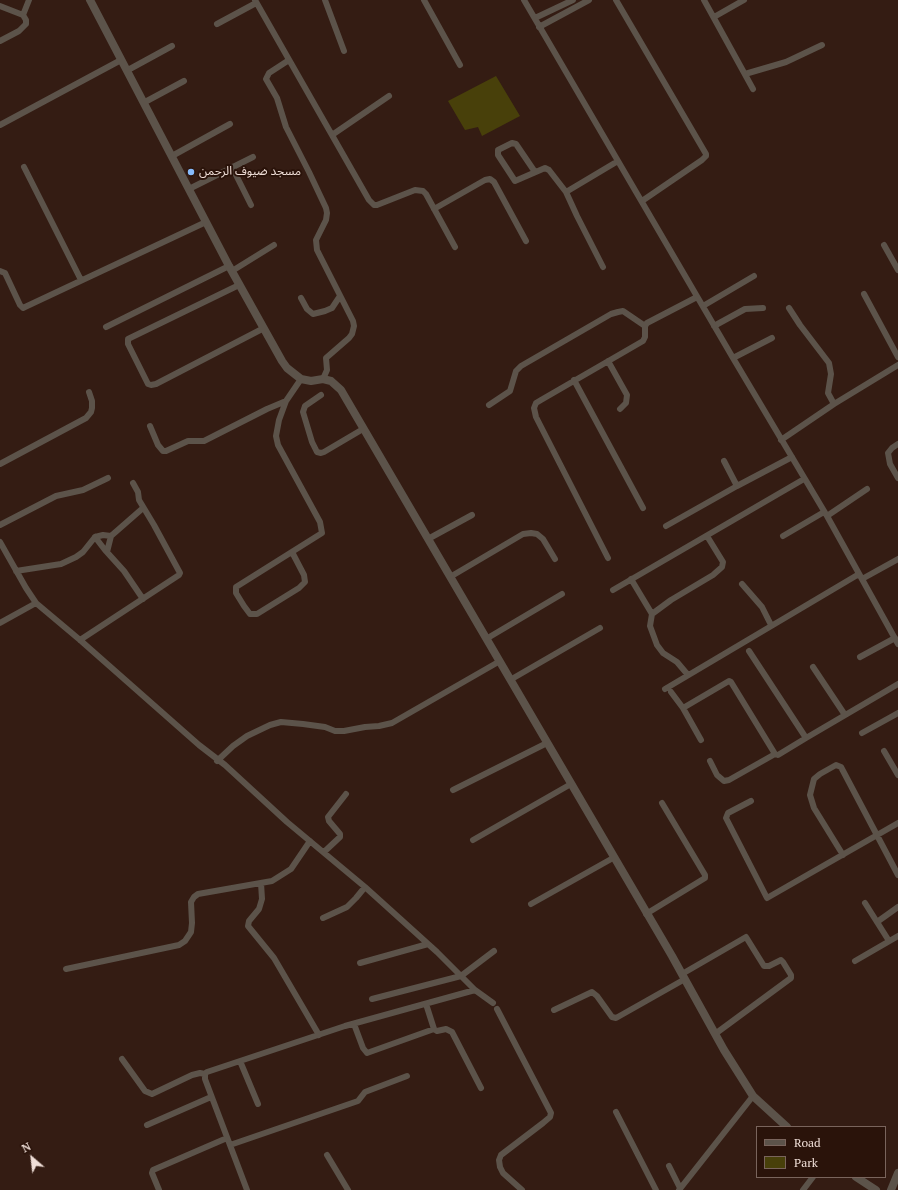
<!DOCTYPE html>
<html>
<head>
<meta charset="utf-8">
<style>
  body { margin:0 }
  #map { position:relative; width:898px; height:1190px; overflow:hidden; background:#341c13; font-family:"PT Serif",serif }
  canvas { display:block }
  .legend { position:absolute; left:756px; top:1126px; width:130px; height:52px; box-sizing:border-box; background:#2a130a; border:1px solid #79645c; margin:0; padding:5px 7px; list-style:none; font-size:12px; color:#efded7 }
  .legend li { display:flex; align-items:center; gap:8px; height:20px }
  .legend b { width:20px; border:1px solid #79645c }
  .north { position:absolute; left:12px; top:1138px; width:40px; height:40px; -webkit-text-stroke:3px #2a130a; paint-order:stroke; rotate:332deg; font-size:11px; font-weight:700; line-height:16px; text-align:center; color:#efded7 }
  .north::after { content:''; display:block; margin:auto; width:14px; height:18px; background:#efded7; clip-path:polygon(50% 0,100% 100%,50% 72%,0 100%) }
</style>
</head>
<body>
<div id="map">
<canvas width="898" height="1190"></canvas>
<ul class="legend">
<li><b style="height:5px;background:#5c534a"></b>Road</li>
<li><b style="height:11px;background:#48400a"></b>Park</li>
</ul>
<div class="north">N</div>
</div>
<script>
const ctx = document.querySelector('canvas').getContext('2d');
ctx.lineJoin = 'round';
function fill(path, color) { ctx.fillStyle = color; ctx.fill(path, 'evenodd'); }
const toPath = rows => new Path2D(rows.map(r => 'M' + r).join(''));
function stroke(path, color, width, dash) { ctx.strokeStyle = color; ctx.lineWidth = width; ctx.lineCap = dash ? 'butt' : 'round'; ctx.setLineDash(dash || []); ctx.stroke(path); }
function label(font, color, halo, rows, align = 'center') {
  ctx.font = font + ' "PT Serif","Noto Sans Arabic",serif'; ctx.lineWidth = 4; ctx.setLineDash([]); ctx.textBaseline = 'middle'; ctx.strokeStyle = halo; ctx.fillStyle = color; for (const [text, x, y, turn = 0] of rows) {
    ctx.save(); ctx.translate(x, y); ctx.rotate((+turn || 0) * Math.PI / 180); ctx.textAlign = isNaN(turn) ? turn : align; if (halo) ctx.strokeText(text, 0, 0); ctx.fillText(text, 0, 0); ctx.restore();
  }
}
fill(toPath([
  [496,76,520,116,482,136,478,127,465,130,448,101]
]), '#48400a');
stroke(toPath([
  [255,0,369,200,374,205,377,205,415,190,423,191,426,194,455,247],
  [325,0,344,51],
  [424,0,460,65],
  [524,0,733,358,827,516,898,644],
  [616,0,706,154,706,156,702,160,642,201],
  [704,0,753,89],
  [0,6,23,15,26,20,26,24,19,31,0,41],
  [23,15,29,0],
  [714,17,744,0],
  [535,18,573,0],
  [217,24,256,3],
  [539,27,589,0],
  [289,60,269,73,266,79,277,98,286,127,309,172,326,208,327,213,326,220,316,240,317,250,353,321,354,326,352,334,349,338,326,358,327,370,323,379],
  [128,70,172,46],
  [745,74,786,62,822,45],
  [145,102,184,81],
  [0,125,121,60],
  [332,135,389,96],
  [172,156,230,124],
  [24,167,81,280],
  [232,167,251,205],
  [535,172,516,144,512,143,498,150,498,155,515,181,545,168,549,170,566,192,618,161],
  [189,189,253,157],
  [566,192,577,216,603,267],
  [434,209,485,180,490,179,494,182,526,241],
  [884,245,898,270],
  [0,271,5,273,20,305,23,308,25,307,206,222],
  [232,271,274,245],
  [239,285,128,339,128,344,148,384,151,385,156,384,264,328],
  [864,294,898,357],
  [301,298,307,309,313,314,325,311,332,308,340,296],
  [703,306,754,276],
  [789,308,800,325,829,363,831,374,828,393,834,404],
  [714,326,745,309,763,308],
  [106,327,229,266],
  [733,358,772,338],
  [608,361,627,395,626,403,620,409],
  [574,380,643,508],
  [321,395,305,406,303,412,312,442,317,452,321,453,324,452,363,429],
  [286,401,279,420,276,436,278,445,320,522,322,533,236,587,236,593,244,606,250,614,257,614,299,588,305,582,304,575,292,552],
  [489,405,510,391,516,371,521,366,611,314,618,312,623,311,645,326],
  [150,426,158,445,163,451,166,451,188,441,204,441,267,409,286,401,301,379],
  [781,440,834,404,898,365],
  [898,444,892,448,888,453,890,464,898,478],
  [724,461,737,486],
  [0,464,86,418,91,412,92,408,92,401,89,392],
  [827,516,867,489],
  [0,525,56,496,83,490,108,478],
  [666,526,737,486,792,457],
  [783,536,824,512],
  [95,537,105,550,124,571,143,599],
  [428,539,472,515],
  [0,542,26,588,36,603,80,640,199,745,225,765,287,822,365,887,437,952,475,990,493,1003],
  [107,552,111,536],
  [608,558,536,417,534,408,536,403,541,400,643,341,645,337,645,326,647,323,697,297],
  [16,571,61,564,76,557,83,552,95,537,103,535,111,536,143,508],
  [450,577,523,534,531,533,537,534,543,539,555,559],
  [631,579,652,614,650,626,657,645,663,653,677,662,688,675],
  [862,579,898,559],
  [742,584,762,607,771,625],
  [613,590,804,479],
  [652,614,671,600,713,575,722,567,723,562,707,536],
  [0,623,36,603],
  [486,639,562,594],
  [80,640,179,575,180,573,154,525,139,500,138,492,133,483],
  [749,651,806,738,898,684],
  [860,657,895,638],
  [813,667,845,715],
  [510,680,600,628],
  [665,689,859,574],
  [671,692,683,708],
  [862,733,898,713],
  [701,740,683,708,729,681,731,682,775,754,778,755,806,738],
  [884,751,898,775],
  [217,761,233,746,247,736,270,725,281,722,303,724,325,727,335,731,344,731,365,727,379,726,392,723,500,661],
  [710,761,717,775,724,781,729,780,775,754],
  [453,790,547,743],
  [751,801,728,813,726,818,767,898,898,823],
  [473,840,571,784],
  [324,852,340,837,340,834,329,821,328,817,346,794],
  [843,855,814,808,810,795,814,779,820,774,836,765,841,767,898,875],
  [261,883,262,899,259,909,249,921,248,926,274,958,319,1035],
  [865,903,889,941],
  [531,904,613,858],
  [646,914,705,878,705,875,662,803],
  [323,918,347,907,356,898,365,887],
  [877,922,898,907],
  [855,961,898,936],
  [360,963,428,944],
  [66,969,179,945,185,941,191,932,192,923,191,902,194,897,198,894,272,881,291,869,310,841],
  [682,974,746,937,764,966,769,966,781,960,783,962,791,975,791,978,715,1034],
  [372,999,461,976,494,951],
  [426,1004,434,1029,437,1031,446,1029,452,1032,481,1088],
  [497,1009,551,1113,550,1117,543,1123,501,1155,499,1160,500,1167,503,1173,522,1190],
  [554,1010,592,992,597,996,612,1017,616,1018,685,979],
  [354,1024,363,1048,367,1053,434,1029],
  [122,1059,145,1091,152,1094,192,1075,200,1073,205,1074,207,1072,345,1026,475,990],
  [240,1061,258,1104],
  [205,1074,205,1079,247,1190],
  [616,1112,656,1190],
  [147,1125,211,1097],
  [230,1145,358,1101,365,1092,407,1076],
  [327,1155,348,1190],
  [669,1166,680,1188],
  [159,1190,152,1173,153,1170,227,1138],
  [679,1190,753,1096],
  [803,1190,813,1177]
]), '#5c534a', 6);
stroke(toPath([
  [90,0,229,266,282,361,287,368,301,379,311,381,323,379,331,381,341,390,672,956,724,1050,753,1096,787,1127],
  [856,1177,876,1190],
  [891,1190,898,1173]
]), '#5c534a', 8);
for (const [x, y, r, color] of [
  [191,172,4,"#87bbfb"]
]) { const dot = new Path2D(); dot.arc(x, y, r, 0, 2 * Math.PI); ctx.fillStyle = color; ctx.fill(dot); stroke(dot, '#2a130a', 1.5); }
label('12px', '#efded7', '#2a130a', [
  ["مسجد ضيوف الرحمن",199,172]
], 'left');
</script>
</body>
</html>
